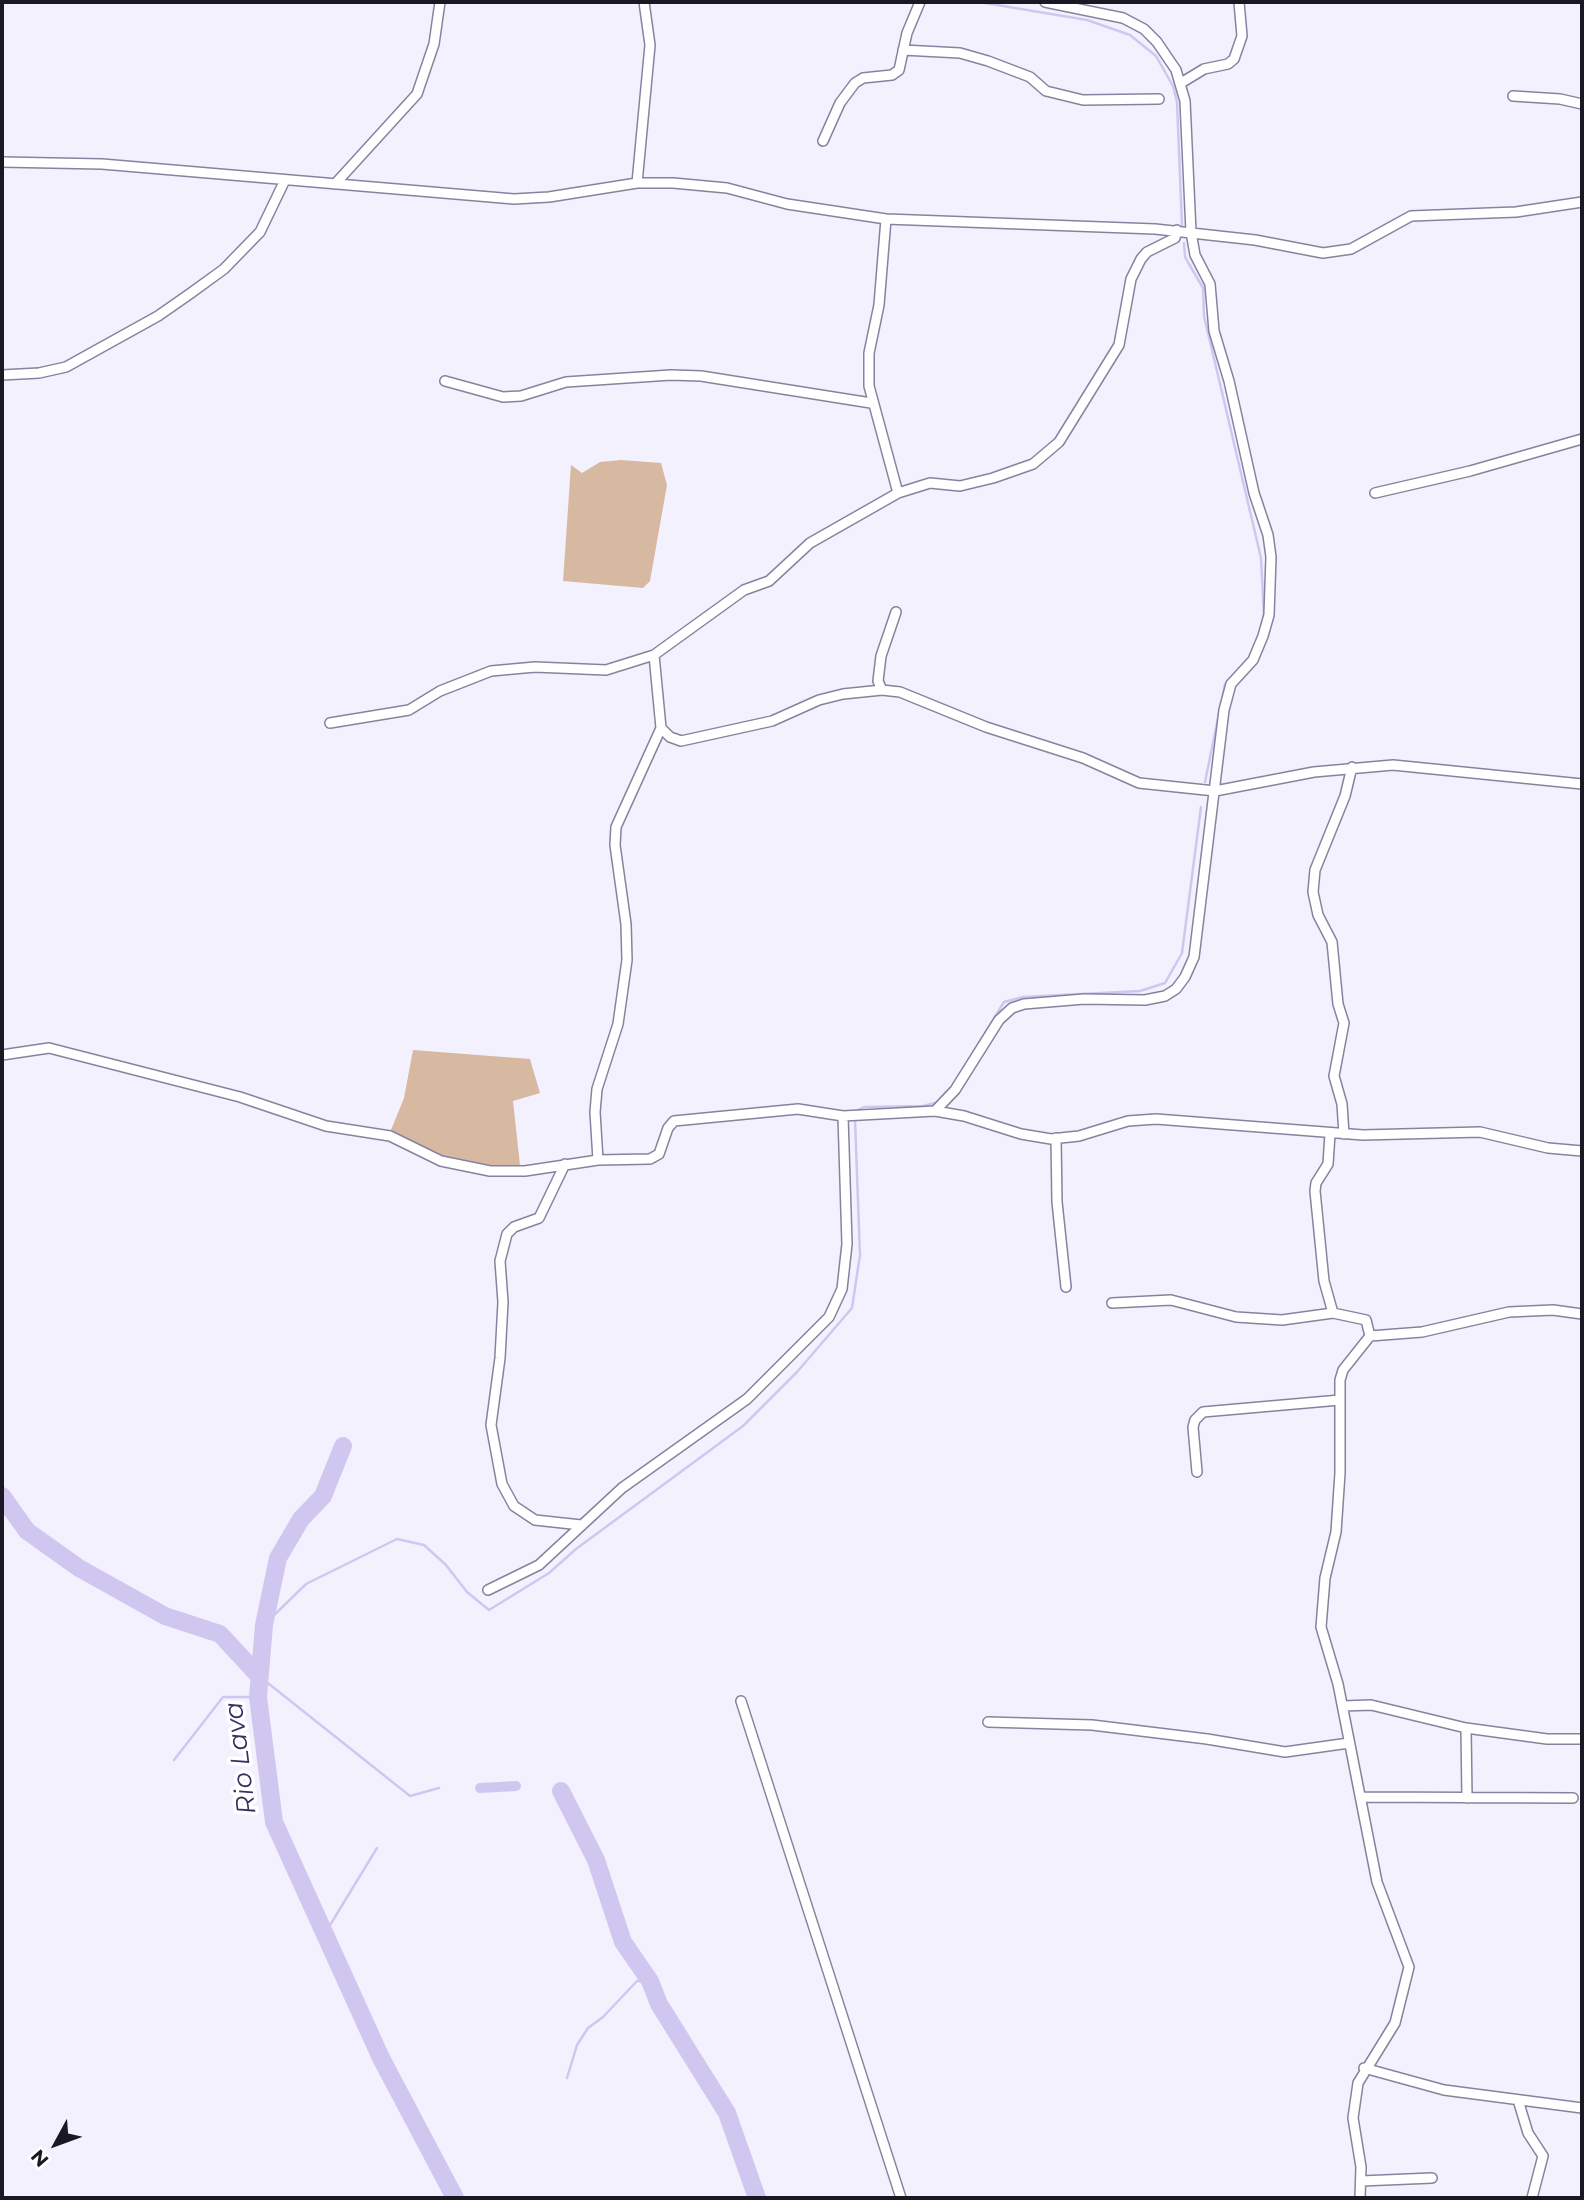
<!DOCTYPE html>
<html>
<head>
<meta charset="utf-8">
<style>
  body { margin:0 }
  #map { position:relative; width:1584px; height:2200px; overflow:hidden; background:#f3f1fe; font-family:Montserrat,sans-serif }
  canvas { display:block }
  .frame { position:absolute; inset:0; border:4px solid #1b1824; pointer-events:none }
  .north { position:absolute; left:21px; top:2109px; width:70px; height:70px; -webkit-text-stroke:5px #fff; paint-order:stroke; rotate:229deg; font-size:19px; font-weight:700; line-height:28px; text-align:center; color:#1b1824 }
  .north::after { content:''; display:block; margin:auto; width:24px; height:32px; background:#1b1824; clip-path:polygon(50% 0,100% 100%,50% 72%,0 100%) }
</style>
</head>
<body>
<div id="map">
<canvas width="1584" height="2200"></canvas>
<div class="frame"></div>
<div class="north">N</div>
</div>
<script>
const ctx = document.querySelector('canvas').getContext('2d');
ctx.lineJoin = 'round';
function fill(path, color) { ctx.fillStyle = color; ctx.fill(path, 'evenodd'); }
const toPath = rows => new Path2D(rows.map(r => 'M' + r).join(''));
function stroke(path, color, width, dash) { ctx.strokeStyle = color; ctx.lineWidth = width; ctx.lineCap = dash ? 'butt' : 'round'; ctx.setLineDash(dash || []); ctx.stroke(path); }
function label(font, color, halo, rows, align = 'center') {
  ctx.font = font + ' Montserrat,sans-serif'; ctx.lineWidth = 7; ctx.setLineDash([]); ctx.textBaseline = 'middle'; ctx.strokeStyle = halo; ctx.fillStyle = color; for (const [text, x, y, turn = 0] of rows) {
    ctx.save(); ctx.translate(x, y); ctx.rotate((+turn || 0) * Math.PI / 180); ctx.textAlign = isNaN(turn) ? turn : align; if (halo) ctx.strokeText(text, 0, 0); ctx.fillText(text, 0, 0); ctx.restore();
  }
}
fill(toPath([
  [621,460,661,463,667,485,650,581,643,588,563,581,571,465,582,473,600,462],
  [413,1050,530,1059,540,1093,513,1101,520,1165,487,1168,440,1156,391,1130,404,1098]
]), '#d7b9a2');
stroke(toPath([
  [589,2,617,2],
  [821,2,841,2],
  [979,2,1087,20,1130,35,1156,56,1173,86,1177,102,1182,226],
  [1184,243,1185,257,1203,288,1204,316,1261,558,1264,616],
  [1249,659,1260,633],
  [1205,782,1225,684,1244,664],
  [952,1087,1004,1002,1023,997,1140,991,1165,983,1182,953,1201,807],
  [858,1110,864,1107,923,1106,939,1102],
  [264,1625,306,1584,397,1539,424,1545,446,1565,467,1592,489,1610,549,1573,576,1549,743,1426,797,1372,852,1308,860,1255,855,1120],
  [259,1676,410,1796,439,1788],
  [174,1760,223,1697,258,1697],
  [324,1935,377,1848],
  [567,2078,577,2045,588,2028,603,2017,637,1981,650,1981]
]), '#d0c7f0', 2.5);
stroke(toPath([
  [480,1788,516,1786]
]), '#d0c7f0', 10);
stroke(toPath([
  [343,1446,323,1496,301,1519,278,1558,264,1625,258,1697,274,1822,381,2058,455,2198],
  [2,1496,27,1531,79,1568,165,1616,220,1634,259,1676],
  [561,1791,596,1860,623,1942,650,1981,659,2004,727,2113,757,2198]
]), '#d0c7f0', 18);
const street = toPath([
  [903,50,960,53,988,61,1030,77,1046,91,1083,100,1159,99],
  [1181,83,1204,69,1228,64,1234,59,1242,36,1239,2],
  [1513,96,1560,99,1582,104],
  [823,141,840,103,855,83,863,78,892,75,899,70,907,33,920,2],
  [2,162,102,164,514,199,549,197,637,183,673,183,727,188,787,204,886,219,1155,229,1255,240,1323,253,1351,249,1411,216,1516,212,1582,202],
  [637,183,650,45,644,2],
  [335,184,417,94,434,44,440,2],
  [886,219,879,305,869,353,869,386,898,493],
  [1177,230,1175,238,1147,252,1141,259,1131,279,1119,345,1059,442,1033,464,993,478,960,486,930,483,898,493,810,543,769,581,744,590,654,655,661,728,670,737,681,741,772,721,819,700,843,694,882,690,900,692,986,727,1083,758,1139,783,1215,791,1314,772,1393,765,1582,784],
  [2,375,39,373,66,367,158,316,191,293,224,269,260,232,285,180],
  [445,381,503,397,521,396,566,382,671,375,701,376,871,403],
  [1375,493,1470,471,1582,439],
  [882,690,878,681,881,656,896,612],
  [330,723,409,710,440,691,491,671,535,667,606,670,654,655],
  [2,1055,49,1048,240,1097,326,1126,390,1136,441,1161,490,1171,525,1171,598,1160,650,1159,659,1154,668,1128,674,1121,798,1109,843,1116,935,1111,955,1090,999,1020,1012,1008,1024,1004,1084,999,1145,1000,1165,996,1176,989,1185,977,1194,957,1224,710,1231,684,1253,660,1263,636,1269,615,1271,557,1268,535,1254,493,1229,381,1214,331,1210,284,1195,255,1191,232,1185,101,1176,70,1157,42,1144,29,1123,18,1045,2],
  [935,1111,964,1116,1021,1134,1051,1139,1079,1136,1128,1121,1156,1119,1363,1135,1480,1132,1548,1148,1582,1151],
  [1330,1134,1328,1164,1316,1183,1315,1191,1324,1281,1333,1313],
  [1344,1134,1342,1104,1334,1076,1344,1023,1338,1004,1332,942,1318,915,1313,892,1315,870,1345,796,1352,767],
  [1056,1138,1057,1202,1066,1287],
  [598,1160,595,1112,597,1089,618,1024,627,960,626,924,615,845,616,827,661,728],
  [565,1164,539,1218,514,1227,507,1234,500,1261,503,1302,500,1358,491,1425,502,1484,514,1506,535,1520,581,1525],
  [1112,1303,1171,1300,1236,1317,1282,1320,1333,1313,1366,1320,1370,1336],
  [1197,1472,1193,1427,1195,1420,1203,1412,1340,1400],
  [488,1590,539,1565,622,1488,747,1399,829,1317,842,1289,847,1244,843,1116],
  [741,1701,901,2198],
  [1343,1706,1371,1705,1466,1728,1547,1739,1582,1739],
  [988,1722,1092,1725,1207,1739,1285,1752,1349,1743],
  [1466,1728,1467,1798],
  [1362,1797,1573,1798],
  [1364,2068,1444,2090,1582,2108],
  [1518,2100,1528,2133,1543,2156,1532,2198],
  [1361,2181,1432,2178],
  [1360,2198,1361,2167,1353,2118,1358,2083,1395,2023,1409,1967,1377,1882,1338,1684,1321,1627,1325,1578,1336,1532,1340,1473,1340,1380,1343,1370,1370,1336,1422,1332,1509,1312,1553,1310,1582,1314]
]);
stroke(street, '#88829f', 12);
stroke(street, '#fff', 9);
label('italic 26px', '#3b2d5f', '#fff', [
  ["Rio Lava",241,1758,-97]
]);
</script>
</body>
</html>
